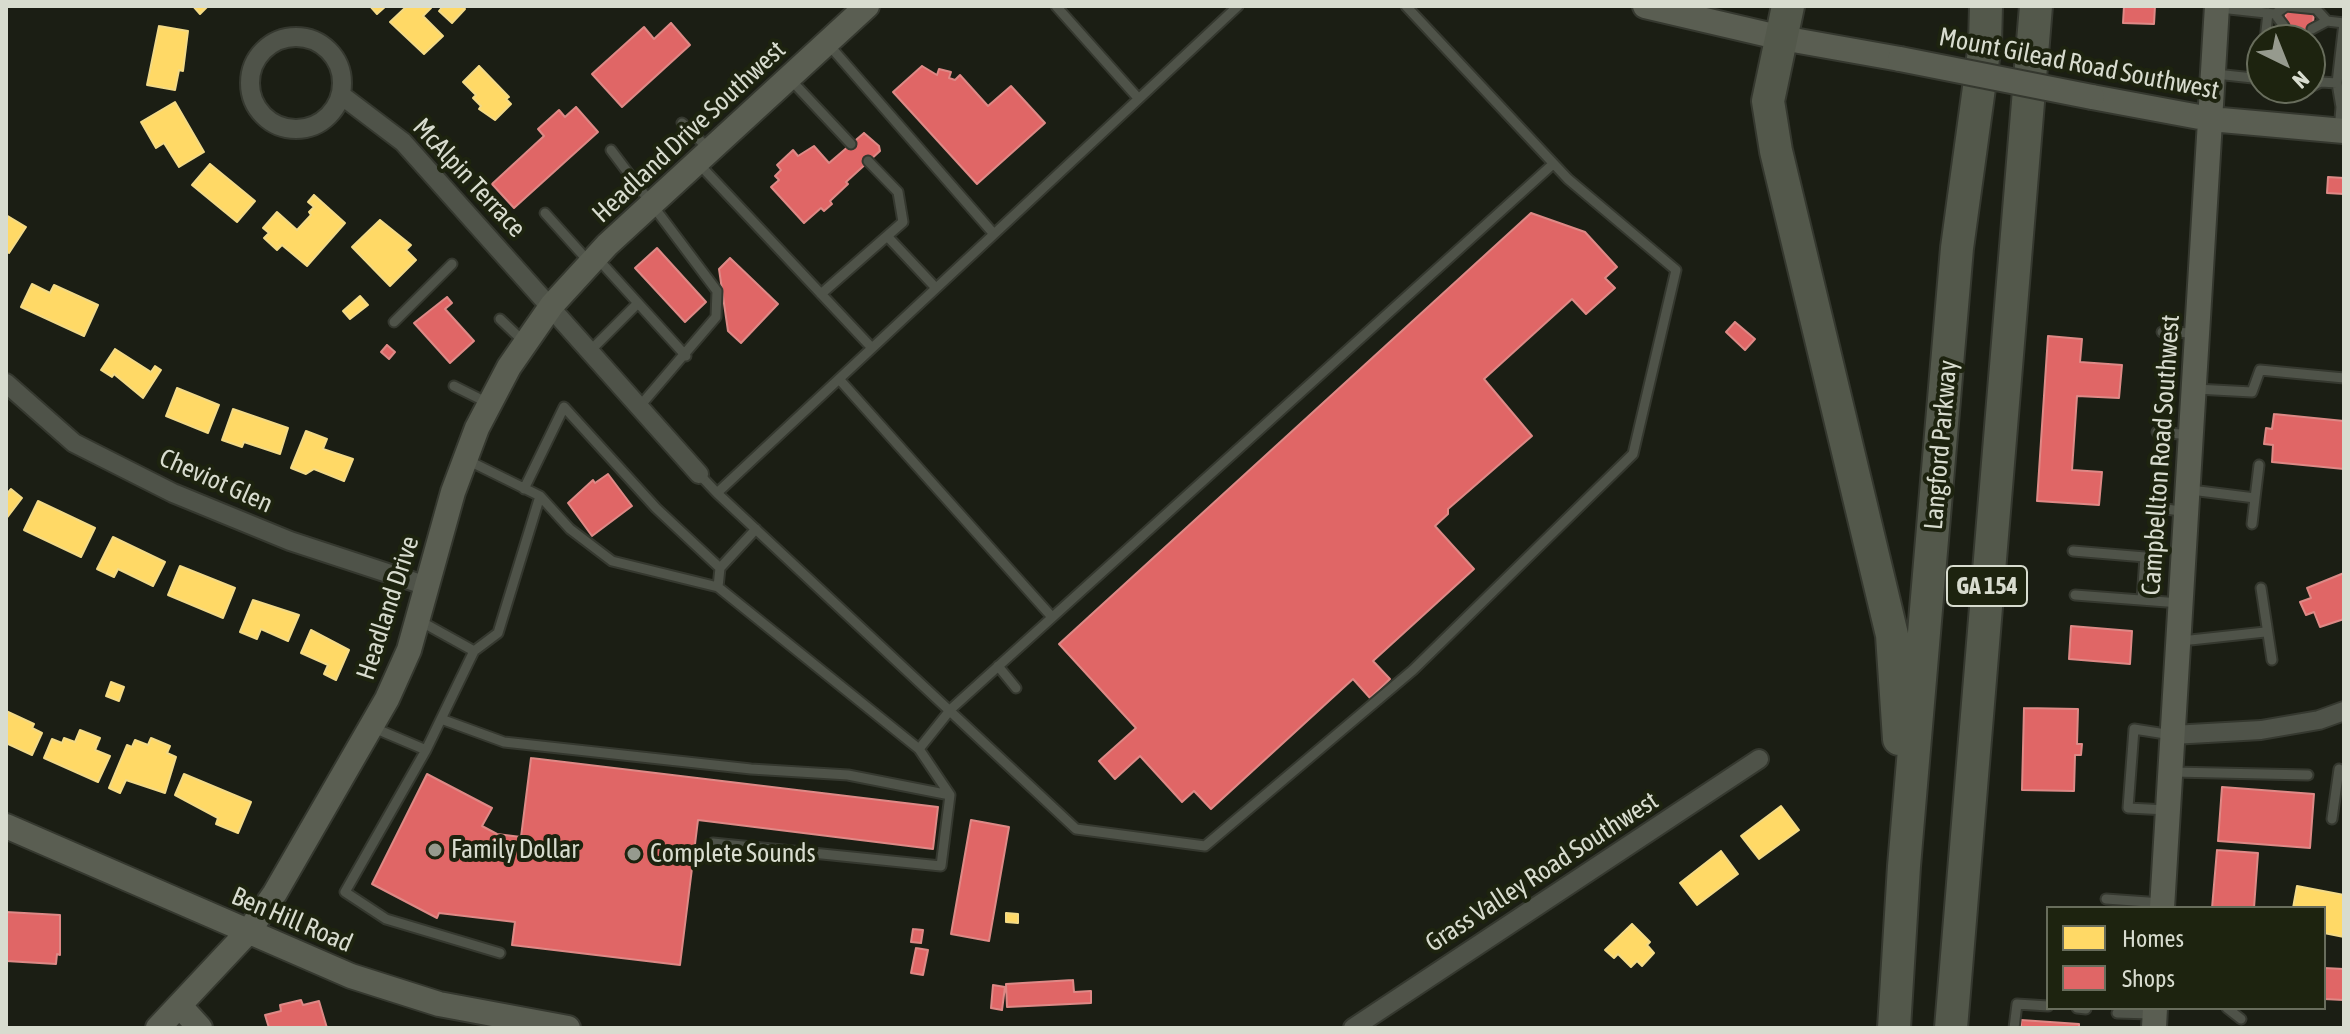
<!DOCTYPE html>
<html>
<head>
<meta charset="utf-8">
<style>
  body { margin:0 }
  #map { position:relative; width:2350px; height:1034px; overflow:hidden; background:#1b1e14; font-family:"Asap Condensed",sans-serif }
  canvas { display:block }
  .frame { position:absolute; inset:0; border:8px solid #d8dccf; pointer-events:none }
  .legend { position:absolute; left:2046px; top:906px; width:280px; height:104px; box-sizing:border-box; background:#1d230f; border:2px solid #686d5c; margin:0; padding:10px 14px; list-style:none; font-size:24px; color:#d8dccf }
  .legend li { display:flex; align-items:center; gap:16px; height:40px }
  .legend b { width:40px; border:2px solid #686d5c }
  .north { position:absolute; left:2246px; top:24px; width:80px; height:80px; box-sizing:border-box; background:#1d230f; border:2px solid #686d5c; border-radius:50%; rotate:137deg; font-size:22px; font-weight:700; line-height:32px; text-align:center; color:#d8dccf }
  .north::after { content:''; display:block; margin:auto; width:28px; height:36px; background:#969a8e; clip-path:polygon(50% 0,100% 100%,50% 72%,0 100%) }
</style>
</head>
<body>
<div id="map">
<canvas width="2350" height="1034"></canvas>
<div class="frame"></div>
<ul class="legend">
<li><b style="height:22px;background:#ffd966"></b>Homes</li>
<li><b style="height:22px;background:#e06666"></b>Shops</li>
</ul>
<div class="north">N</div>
</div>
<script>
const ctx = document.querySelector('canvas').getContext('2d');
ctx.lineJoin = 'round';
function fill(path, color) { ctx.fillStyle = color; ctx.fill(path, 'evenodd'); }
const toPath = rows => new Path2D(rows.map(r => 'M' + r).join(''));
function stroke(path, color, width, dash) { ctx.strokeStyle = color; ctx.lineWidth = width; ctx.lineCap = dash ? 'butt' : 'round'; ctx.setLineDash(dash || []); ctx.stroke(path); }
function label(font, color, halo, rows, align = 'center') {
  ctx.font = font + ' "Asap Condensed",sans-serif'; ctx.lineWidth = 8; ctx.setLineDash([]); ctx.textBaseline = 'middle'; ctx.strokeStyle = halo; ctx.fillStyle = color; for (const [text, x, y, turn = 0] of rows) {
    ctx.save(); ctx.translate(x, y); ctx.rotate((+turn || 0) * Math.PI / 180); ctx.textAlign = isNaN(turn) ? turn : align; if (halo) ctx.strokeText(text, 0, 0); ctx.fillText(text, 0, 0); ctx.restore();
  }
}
const homes = toPath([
  [193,6,208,6,200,14,193,6],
  [370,6,386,6,377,14,370,6],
  [407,6,429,6,431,8,423,16,443,36,424,54,390,22,407,6],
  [443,6,462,6,465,9,452,23,439,11,443,6],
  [159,26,188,31,183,71,179,70,175,90,147,85,159,26],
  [479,66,509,97,506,99,511,104,495,120,479,109,481,106,473,98,476,95,463,82,479,66],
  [175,102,204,152,179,167,164,143,156,148,141,122,175,102],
  [210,164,255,201,237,222,192,185,210,164],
  [314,195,345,223,307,266,282,245,277,250,264,238,269,233,263,228,277,212,297,230,311,215,309,212,314,207,308,202,314,195],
  [6,215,26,227,9,253,6,251,6,215],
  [380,220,411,245,406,250,416,260,390,286,352,247,380,220],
  [32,284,50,293,54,285,98,305,84,336,21,307,32,284],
  [360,296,368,305,350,319,343,311,360,296],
  [115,349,151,372,155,366,161,370,143,398,114,374,112,377,101,370,115,349],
  [177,388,219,405,208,433,166,416,177,388],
  [233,409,288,428,280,454,244,442,242,447,222,440,233,409],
  [306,431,327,439,323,449,353,459,344,481,314,469,306,474,291,468,306,431],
  [11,489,22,498,6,519,6,495,11,489],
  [38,501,95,528,81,557,24,530,38,501],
  [113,537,165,562,153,586,118,569,114,577,97,569,113,537],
  [180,566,235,588,223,618,168,595,180,566],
  [253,600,299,615,288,641,261,629,257,639,240,632,253,600],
  [311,630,349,650,336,680,324,674,328,665,301,653,311,630],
  [111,682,124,687,119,701,106,696,111,682],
  [6,711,34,724,32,728,42,733,32,755,6,743,6,711],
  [80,730,100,738,95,750,110,756,98,782,44,758,52,739,62,743,64,738,75,742,80,730],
  [151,738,170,746,167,753,176,757,165,793,126,780,120,793,109,788,127,745,132,747,135,740,148,745,151,738],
  [184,774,251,802,238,833,216,824,218,818,175,795,184,774],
  [1781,806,1799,830,1759,859,1741,836,1781,806],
  [1721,851,1738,874,1697,905,1680,883,1721,851],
  [2297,886,2344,895,2344,937,2324,933,2324,908,2293,908,2297,886],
  [1006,913,1018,914,1018,923,1006,922,1006,913],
  [1632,924,1650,942,1647,945,1654,953,1642,966,1637,961,1631,967,1618,954,1614,958,1605,950,1632,924]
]);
fill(homes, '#ffd966');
stroke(homes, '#f3da86', 2);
const shops = toPath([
  [2124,6,2155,6,2154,24,2123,23,2124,6],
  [2286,10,2314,13,2311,42,2317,43,2315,65,2310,64,2310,40,2283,40,2286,10],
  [671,23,690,45,622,107,592,74,644,27,654,39,671,23],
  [922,66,937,75,939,69,951,72,949,78,955,80,960,75,988,106,1011,86,1045,123,977,184,893,92,922,66],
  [2279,88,2307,88,2307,94,2278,91,2279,88],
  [576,107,598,132,514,208,492,184,544,136,538,129,559,110,565,117,576,107],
  [864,133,879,146,880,151,846,182,848,184,830,201,832,204,824,211,821,208,804,223,771,187,779,180,775,176,781,170,777,165,793,150,798,156,814,146,829,163,864,133],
  [2328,177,2344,178,2344,194,2327,193,2328,177],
  [1531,213,1585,232,1617,267,1605,278,1615,288,1586,314,1572,299,1484,379,1532,436,1448,509,1448,514,1435,526,1474,569,1373,661,1390,679,1370,698,1353,679,1211,809,1194,791,1182,802,1140,756,1115,779,1099,761,1136,728,1059,644,1531,213],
  [657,248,706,302,685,322,635,268,657,248],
  [730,258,778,304,741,343,728,331,719,269,730,258],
  [447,297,452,303,445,309,474,341,450,363,414,323,447,297],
  [1735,322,1755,339,1745,350,1726,332,1735,322],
  [2048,336,2082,339,2080,362,2122,365,2119,398,2077,396,2072,470,2102,472,2099,505,2037,501,2048,336],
  [387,345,395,352,389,359,381,352,387,345],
  [2274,414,2344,421,2344,469,2272,462,2273,445,2264,444,2266,428,2272,429,2274,414],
  [608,474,632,506,592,536,568,503,593,480,595,483,608,474],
  [2344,573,2344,619,2320,627,2314,612,2306,615,2300,602,2311,598,2307,588,2344,573],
  [2071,626,2132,631,2130,664,2069,659,2071,626],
  [2024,708,2078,709,2077,744,2082,744,2081,755,2075,755,2074,791,2022,790,2024,708],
  [531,758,938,807,933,849,698,820,680,965,512,945,515,922,439,913,437,918,372,884,427,774,492,808,482,826,497,834,521,837,531,758],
  [2222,787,2314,794,2310,848,2218,841,2222,787],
  [971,820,1009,827,989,941,951,934,971,820],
  [2217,850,2258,853,2254,908,2212,908,2217,850],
  [6,912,60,915,60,955,57,954,56,964,6,961,6,912],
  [913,929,923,930,921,943,911,942,913,929],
  [916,948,928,950,923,975,911,973,916,948],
  [2324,968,2344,969,2344,1000,2324,999,2324,968],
  [1073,980,1074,992,1091,991,1091,1003,1007,1007,1006,984,1073,980],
  [993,985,1005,987,1002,1010,991,1008,993,985],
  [301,1000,303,1005,319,1001,327,1028,269,1028,265,1015,281,1011,280,1005,301,1000],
  [2021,1020,2079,1024,2079,1028,2021,1028,2021,1020]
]);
fill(shops, '#e06666');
stroke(shops, '#de8986', 2);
const lane = toPath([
  [1056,6,1138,98],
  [2220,8,2275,14,2286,6,2316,9,2327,21,2344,23,2337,83,2341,107,2339,130],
  [2275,14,2284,26],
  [2312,29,2327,21],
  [2265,40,2268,13],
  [829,45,993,233],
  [2310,73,2321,82,2337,83],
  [2216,74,2262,79],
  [790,79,851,144],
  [2310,87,2321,82],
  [682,123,710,150],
  [611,150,717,291,716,317,640,406],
  [699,164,872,348],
  [545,213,590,263],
  [887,236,935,287],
  [598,259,686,356],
  [821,294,903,222,898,192,868,161],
  [500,319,523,341],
  [394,322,452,264],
  [2162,332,2197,333],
  [591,350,638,303],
  [839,379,1052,617],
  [454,386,490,404],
  [2196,389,2252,392,2260,370,2344,378],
  [2157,432,2191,435],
  [467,460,540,496,570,529,612,561,718,587],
  [699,474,717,493,1238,6],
  [524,489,564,407,656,508,720,568],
  [2191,490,2255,498,2252,524],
  [717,493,1076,829,1205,846,1413,670,1633,454,1676,270,1568,179,1406,6],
  [2255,498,2259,465],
  [2154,507,2186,512],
  [756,529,720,568,718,587,919,749,951,709,1553,164],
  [2073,551,2145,557,2142,600],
  [2261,588,2272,660],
  [2075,595,2180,603],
  [420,621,474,651,498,633,540,496],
  [2181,641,2265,632],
  [474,651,426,750,345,892,386,919,500,953],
  [998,666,1016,688],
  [441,719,504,742,751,769,848,775,950,795],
  [374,728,426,750],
  [2173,772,2308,775],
  [2167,810,2128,808,2134,729,2172,735],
  [2332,819,2339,769],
  [713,843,941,866,950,795,919,749],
  [2106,899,2162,903],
  [2077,1008,2086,1009],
  [2227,1008,2241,1019],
  [2117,1013,2151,1014],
  [2014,1028,2017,1004,2048,1006]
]);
const street = toPath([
  '250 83a46 46 0 1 1 92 0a46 46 0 1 1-92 0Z',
  [341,95,403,142,699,474],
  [6,383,74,443,173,493,290,541,427,586],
  [2172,735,2261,730,2319,720,2344,711],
  [1353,1028,1759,759]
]);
const secondary = toPath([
  [1645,6,1782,38,1900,59],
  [2092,97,2210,119,2344,131],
  [6,826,351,976,439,1004,568,1028],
  [2162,908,2217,6],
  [180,1006,200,1028],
  [158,1028,248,932,275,893,387,699,409,650,453,492,477,428,509,367,552,305,607,245,867,6],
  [2154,1028,2155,1008]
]);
const highway = toPath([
  [1788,6,1768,101,1776,151,1892,635,1899,739],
  [1894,1028,1904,866,1957,248,1985,44,1986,6],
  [1951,1028,2036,6]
]);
stroke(lane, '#35382f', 13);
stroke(street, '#35382f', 22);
stroke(secondary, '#35382f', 28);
stroke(highway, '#35382f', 36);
stroke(lane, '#4f5349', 9);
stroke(street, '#4f5349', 18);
stroke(secondary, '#5a5e52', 24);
stroke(highway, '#53584b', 32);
const secondaryBridge = toPath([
  [1900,59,2092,97]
]);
stroke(secondaryBridge, '#35382f', 28, []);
stroke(secondaryBridge, '#5a5e52', 24);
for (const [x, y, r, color] of [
  [435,850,8,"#969a8e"],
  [634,854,8,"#969a8e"]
]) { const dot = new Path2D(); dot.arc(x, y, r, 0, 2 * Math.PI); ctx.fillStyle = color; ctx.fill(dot); stroke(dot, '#1d230f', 3); }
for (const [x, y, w] of [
  [1987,586,80]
]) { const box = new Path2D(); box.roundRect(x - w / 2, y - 20, w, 40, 6); ctx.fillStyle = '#1d230f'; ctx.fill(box); stroke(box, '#d8dccf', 2); }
label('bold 24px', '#d8dccf', null, [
  ["GA 154",1987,586]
]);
label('26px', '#d8dccf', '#1d230f', [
  ["Mount Gilead Road Southwest",2079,64,11],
  ["Headland Drive Southwest",689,132,-43],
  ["McAlpin Terrace",469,178,47],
  ["Langford Parkway",1941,445,-85],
  ["Campbellton Road Southwest",2161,455,-86],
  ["Cheviot Glen",216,481,24],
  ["Headland Drive",388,608,-72],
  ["Grass Valley Road Southwest",1542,872,-33],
  ["Ben Hill Road",292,920,23]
]);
label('26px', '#d8dccf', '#1d230f', [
  ["Family Dollar",451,850],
  ["Complete Sounds",650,854]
], 'left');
</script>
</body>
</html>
